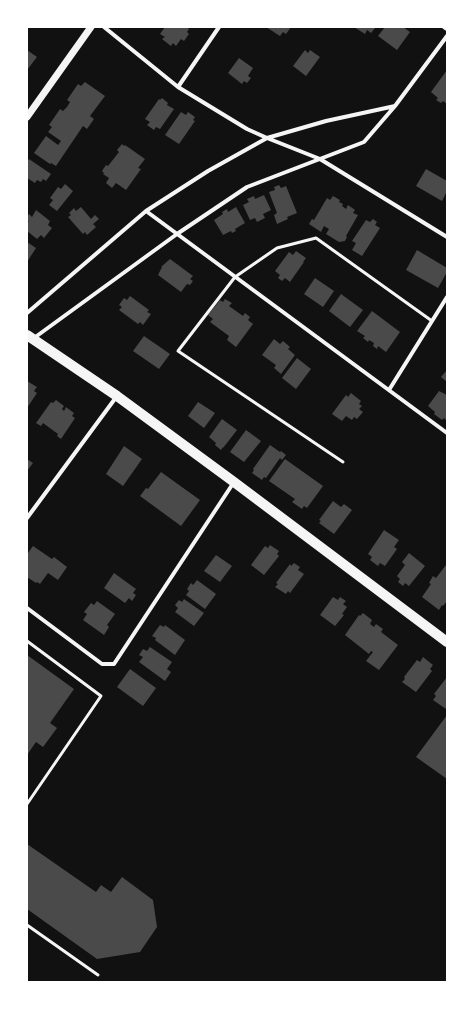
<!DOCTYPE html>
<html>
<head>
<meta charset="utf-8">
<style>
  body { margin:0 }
  #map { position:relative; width:474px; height:1009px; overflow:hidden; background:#111; font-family:Helvetica,sans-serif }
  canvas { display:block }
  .frame { position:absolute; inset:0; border:28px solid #fff; pointer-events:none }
</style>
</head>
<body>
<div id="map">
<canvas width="474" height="1009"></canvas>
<div class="frame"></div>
</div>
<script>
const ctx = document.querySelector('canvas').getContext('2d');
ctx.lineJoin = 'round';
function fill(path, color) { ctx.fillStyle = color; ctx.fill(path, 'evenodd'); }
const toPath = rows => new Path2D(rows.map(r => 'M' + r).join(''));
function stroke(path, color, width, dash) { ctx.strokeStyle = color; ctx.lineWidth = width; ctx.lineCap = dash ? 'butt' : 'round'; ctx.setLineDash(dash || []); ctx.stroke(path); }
fill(toPath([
  [165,27,187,27,189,29,187,32,189,34,184,41,181,39,176,46,173,43,171,46,162,39,165,37,160,34],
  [266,27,291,27,286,34,283,32,280,36],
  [354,27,376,27,371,33,367,30,365,34],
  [385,27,403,27,410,32,397,50,378,36],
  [27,50,37,57,27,70],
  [305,50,308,53,310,50,320,57,306,76,293,66],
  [239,58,253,68,248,76,251,78,247,83,244,81,242,84,228,73],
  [447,70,447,104,443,101,441,103,436,100,438,98,431,92],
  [85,82,105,96,90,116,94,119,87,129,83,126,56,166,51,163,50,164,34,153,46,136,58,145,61,141,48,132,52,127,49,125,60,109,63,111,67,107,70,102,67,100,78,84,81,86],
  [162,98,168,103,167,105,174,109,160,129,156,127,154,130,147,125,150,122,145,119,159,99,160,100],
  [181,112,186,115,188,112,195,117,193,120,195,121,179,144,165,135],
  [122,144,124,146,125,145,145,159,138,168,141,169,126,190,116,183,112,188,106,183,109,178,103,174,104,173,102,171,106,165,108,166,119,152,117,150],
  [29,159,51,174,46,181,43,179,41,182,37,180,35,183,27,178,27,162],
  [426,169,447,181,447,191,442,201,416,186],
  [65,184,73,191,57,211,49,205,53,200,50,198,58,187,61,189],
  [279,185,281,188,286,186,297,213,287,217,288,219,277,224,274,215,277,213,269,192,275,190,274,187],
  [264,195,271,210,263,214,265,218,257,222,255,218,250,220,243,205,249,202,247,199,254,196,255,199],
  [333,196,340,200,339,202,343,204,342,206,346,209,348,205,355,210,353,213,358,215,346,236,347,237,345,241,339,242,326,234,329,229,324,226,321,232,309,224,312,219,314,220,327,198,330,200],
  [81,207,91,219,95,215,99,219,93,224,96,227,87,235,85,232,83,234,68,217,71,215,69,213,74,208,76,211],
  [236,207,245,223,235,229,236,231,232,233,231,231,223,235,214,220,223,214,222,212,227,209,228,212],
  [36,210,50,221,48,225,52,228,44,238,41,235,37,239,27,231,27,223,29,221,27,220,27,217,29,214,32,217],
  [373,219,377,222,375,225,380,228,362,256,352,250,356,243,352,241,366,220,370,222],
  [27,242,36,248,27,262],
  [417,250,447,268,447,272,438,288,406,270],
  [296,251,306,258,303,262,304,262,290,282,285,278,282,281,278,278,280,275,275,271,289,252,293,255],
  [170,259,193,276,190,279,193,281,190,285,187,284,181,292,158,275,162,267,161,267],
  [315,278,334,291,323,307,304,294],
  [341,294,363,310,350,327,329,311],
  [130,296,149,310,147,312,151,314,143,325,140,322,138,324,119,310,122,307,119,305,124,298,127,300],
  [225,299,232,303,229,306,243,316,245,313,250,317,248,320,253,324,236,347,227,340,229,336,210,322,213,319,208,315,220,300,223,302],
  [372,311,400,332,386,352,378,346,377,349,373,346,374,343,369,340,368,342,363,338,365,336,357,331],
  [144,336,170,354,159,369,133,351],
  [274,339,280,344,283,341,290,347,288,349,295,355,281,374,274,368,276,365,262,355],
  [297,358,311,369,296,389,282,378],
  [447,370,447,382,441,377],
  [27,381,37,387,34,391,37,393,27,408],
  [439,391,447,395,447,421,444,418,442,420,434,414,435,412,428,406],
  [351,393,361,401,359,404,362,406,359,409,363,412,357,419,354,417,352,420,346,416,342,421,332,414,346,395,348,397],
  [56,400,64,406,62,409,64,411,66,407,74,413,72,416,75,418,61,439,57,436,58,434,43,423,41,426,36,423,51,402,53,403],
  [198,402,215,413,204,428,188,416],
  [222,419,237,430,223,448,223,447,221,450,215,445,216,443,209,437],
  [246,430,261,441,244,462,230,452],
  [270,445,280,452,281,451,286,455,282,460,280,458,266,478,264,477,262,480,252,473,254,470,253,469],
  [124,446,142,459,123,486,106,474],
  [27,459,33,463,27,471],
  [285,459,323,486,307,508,304,506,302,509,292,502,295,499,269,481],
  [161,472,200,500,181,526,140,496,146,488,148,489],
  [333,501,341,507,344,504,352,510,334,534,319,523,321,521,319,520],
  [384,530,399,540,394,547,397,549,385,566,380,563,378,566,370,560,372,557,368,554],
  [270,545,279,551,277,554,279,556,264,575,251,565,265,546,268,548],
  [33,546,52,559,54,557,67,567,58,580,48,573,40,584,37,582,36,583,27,577,27,553,28,553],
  [409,553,425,566,409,586,405,583,403,586,398,582,400,579,397,576,405,565,402,562],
  [216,555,232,566,220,582,204,571],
  [294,563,300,567,298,570,304,574,290,593,288,591,286,594,275,587,278,584,276,583,290,564,291,566],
  [446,565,447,565,447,601,443,606,442,605,439,610,422,597,431,584,429,583,433,576,436,578],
  [114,573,136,589,133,593,136,595,132,601,129,598,125,603,104,588],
  [197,580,216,594,205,609,186,595,189,591,187,589,191,583,193,585],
  [333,597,338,600,340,597,346,601,343,604,347,607,342,614,344,615,335,626,320,615],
  [184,599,204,613,194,626,175,612,178,608,175,605,179,600,182,602],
  [97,601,115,614,107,625,109,627,104,635,83,620,87,614,84,612,91,603,94,605],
  [363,613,372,620,370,624,374,627,376,624,383,629,381,632,398,645,379,670,366,661,373,652,371,651,369,654,345,635,359,615,360,616],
  [160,625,164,627,165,625,185,640,175,655,155,640,156,638,152,636],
  [150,647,172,662,167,669,171,672,165,681,139,662,143,657,139,655,143,649,147,651],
  [27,655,74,689,50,723,57,728,43,747,36,742,27,755],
  [423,657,433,665,430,669,432,671,416,692,402,682,405,679,404,677,417,660,420,662],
  [130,669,156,688,143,706,117,687],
  [447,677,447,708,446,709,433,700,436,696,434,694],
  [447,715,447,779,416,757],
  [27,844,96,892,101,885,111,892,122,877,153,900,157,927,140,952,97,959,27,909]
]), '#4a4a4a');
stroke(toPath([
  [343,462,178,351,235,277,277,248,316,238,432,321],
  [27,641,101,696,27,804],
  [27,925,98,975]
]), '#f5f5f5', 3);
stroke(toPath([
  [104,27,178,87,247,129,267,138,320,159,447,237],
  [444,27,447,29],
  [178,87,219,27],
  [146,211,447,433],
  [27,313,146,211,208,171,267,138,326,121,395,106],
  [34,338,177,234,247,187,364,142,395,106,447,36],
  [389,390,447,297],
  [27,518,117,396],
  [27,608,102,664,114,664,234,482]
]), '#f5f5f5', 4);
stroke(toPath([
  [27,117,91,27]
]), '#f5f5f5', 7);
stroke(toPath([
  [27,335,117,396,234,482,447,642]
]), '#f5f5f5', 10);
</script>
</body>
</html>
